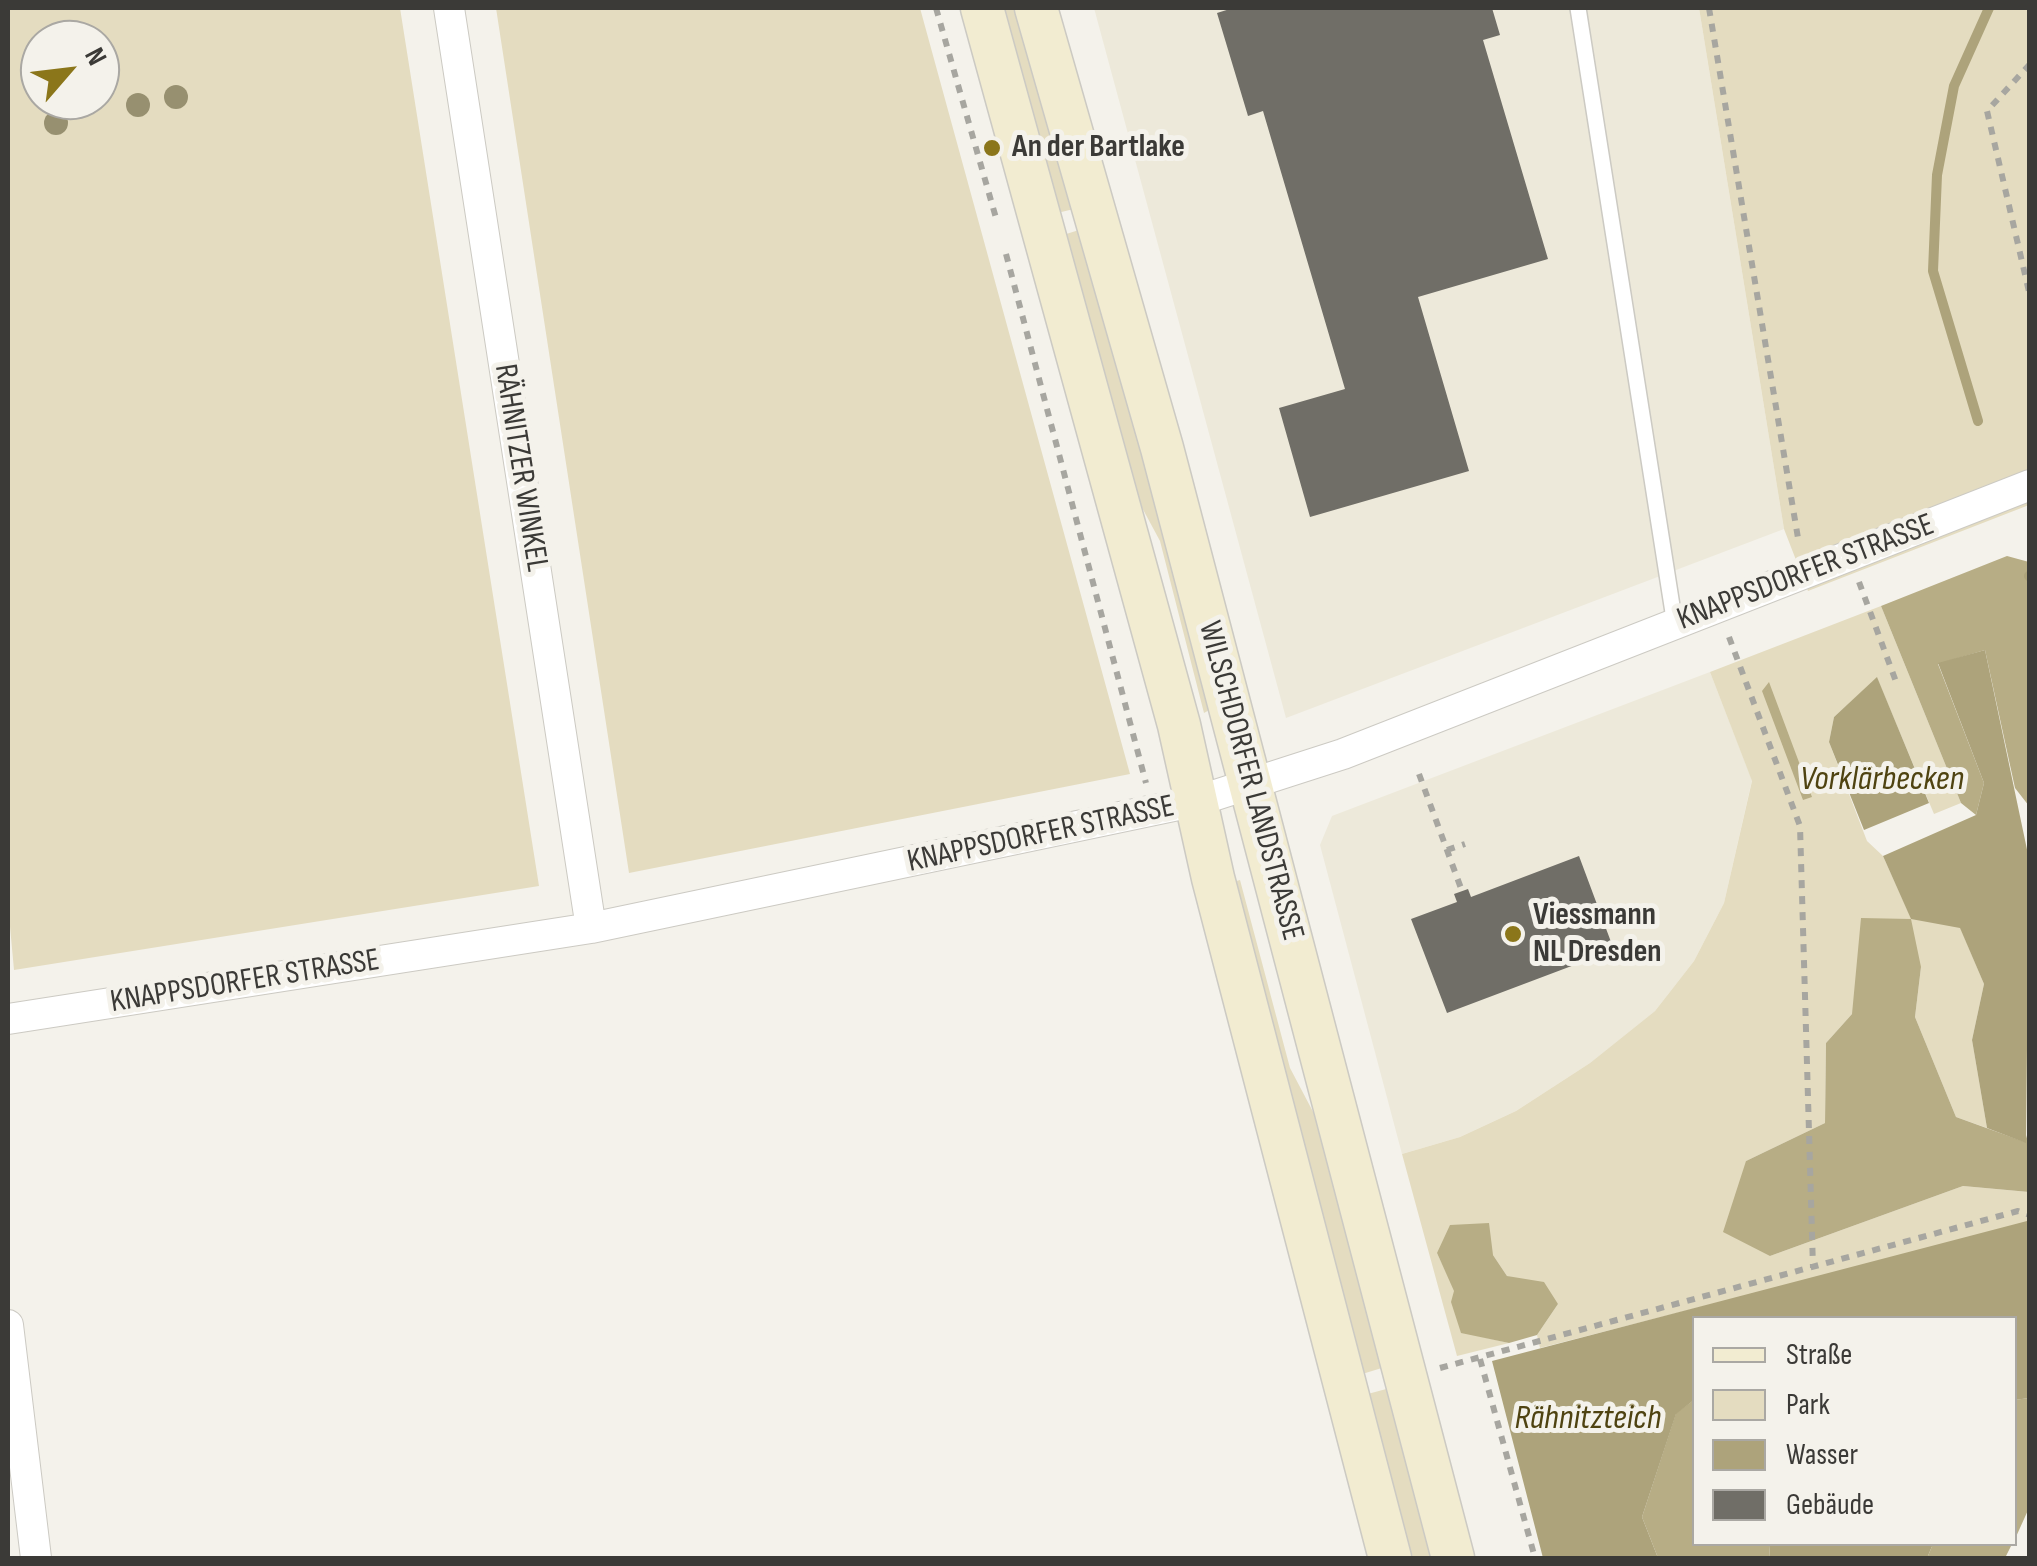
<!DOCTYPE html>
<html>
<head>
<meta charset="utf-8">
<style>
  body { margin:0 }
  #map { position:relative; width:2037px; height:1566px; overflow:hidden; background:#f4f2eb; font-family:"Sofia Sans Condensed",sans-serif }
  canvas { display:block }
  .frame { position:absolute; inset:0; border:10px solid #3b3a37; pointer-events:none }
  .legend { position:absolute; left:1692px; top:1316px; width:325px; height:230px; box-sizing:border-box; background:#f4f2eb; border:2px solid #aaa8a3; margin:0; padding:12px 18px; list-style:none; font-size:30px; color:#3b3a37 }
  .legend li { display:flex; align-items:center; gap:20px; height:50px }
  .legend b { width:50px; border:2px solid #aaa8a3 }
  .north { position:absolute; left:20px; top:20px; width:100px; height:100px; box-sizing:border-box; background:#f4f2eb; border:2px solid #aaa8a3; border-radius:50%; rotate:62deg; font-size:28px; font-weight:700; line-height:40px; text-align:center; color:#3b3a37 }
  .north::after { content:''; display:block; margin:auto; width:35px; height:45px; background:#8b761a; clip-path:polygon(50% 0,100% 100%,50% 72%,0 100%) }
</style>
</head>
<body>
<div id="map">
<canvas width="2037" height="1566"></canvas>
<div class="frame"></div>
<ul class="legend">
<li><b style="height:12px;background:#f2ecd1"></b>Straße</li>
<li><b style="height:28px;background:#e4dcc0"></b>Park</li>
<li><b style="height:28px;background:#ada37b"></b>Wasser</li>
<li><b style="height:28px;background:#706e67"></b>Gebäude</li>
</ul>
<div class="north">N</div>
</div>
<script>
const ctx = document.querySelector('canvas').getContext('2d');
ctx.lineJoin = 'round';
function fill(path, color) { ctx.fillStyle = color; ctx.fill(path, 'evenodd'); }
const toPath = rows => new Path2D(rows.map(r => 'M' + r).join(''));
function stroke(path, color, width, dash) { ctx.strokeStyle = color; ctx.lineWidth = width; ctx.lineCap = dash ? 'butt' : 'round'; ctx.setLineDash(dash || []); ctx.stroke(path); }
function label(font, color, halo, rows, align = 'center') {
  ctx.font = font + ' "Sofia Sans Condensed",sans-serif'; ctx.lineWidth = 10; ctx.setLineDash([]); ctx.textBaseline = 'middle'; ctx.strokeStyle = halo; ctx.fillStyle = color; for (const [text, x, y, turn = 0] of rows) {
    ctx.save(); ctx.translate(x, y); ctx.rotate((+turn || 0) * Math.PI / 180); ctx.textAlign = isNaN(turn) ? turn : align; if (halo) ctx.strokeText(text, 0, 0); ctx.fillText(text, 0, 0); ctx.restore();
  }
}
fill(toPath([
  [1094,8,1699,8,1784,529,1286,718],
  [1710,672,1752,780,1724,903,1694,961,1655,1011,1590,1063,1516,1111,1460,1137,1402,1154,1320,845,1332,816]
]), '#ede9da');
fill(toPath([
  [8,8,400,8,539,886,14,970,8,905],
  [40,40,100,40,100,100,40,100],
  [496,8,920,8,1130,774,629,873],
  [999,8,1016,8,1074,209,1057,213],
  [1699,8,2029,8,2029,505,1808,591,1784,529],
  [1079,230,1156,492,1211,709,1204,713,1160,541,1132,489,1063,235],
  [1881,606,1961,803,1934,814,1877,678,1834,717,1829,742,1867,841,1883,856,1911,918,1960,927,1984,984,1972,1040,1987,1128,1956,1117,1915,1017,1921,967,1852,1014,1826,1043,1825,1123,1746,1161,1770,1256,1963,1186,2029,1192,2029,1223,1540,1348,1537,1335,1558,1304,1507,1276,1493,1255,1437,1253,1455,1291,1461,1332,1509,1343,1457,1356,1402,1154,1460,1137,1516,1111,1590,1063,1655,1011,1694,961,1724,903,1752,781,1710,672],
  [1240,880,1290,1068,1320,1125,1385,1367,1359,1375,1229,883],
  [1390,1388,1435,1558,1407,1558,1364,1395]
]), '#e4dcc0');
fill(toPath([
  [2007,556,2029,562,2029,806,2015,788,1985,650,1938,664,1984,783,1976,815,1961,803,1881,606],
  [1769,682,1812,797,1803,800,1762,691],
  [1861,918,1911,919,1921,967,1915,1017,1956,1117,2025,1142,2029,1128,2029,1192,1963,1186,1770,1256,1723,1232,1746,1161,1825,1123,1826,1043,1852,1014],
  [1489,1223,1493,1255,1507,1276,1544,1282,1558,1304,1537,1335,1509,1343,1461,1333,1451,1302,1454,1291,1437,1253,1450,1225],
  [2029,1398,2029,1508,2015,1539,2014,1400],
  [1694,1400,1694,1544,1769,1544,1770,1558,1658,1558,1642,1517,1676,1413],
  [1933,1544,2012,1544,2005,1558,1927,1558]
]), '#b7ad85');
fill(toPath([
  [1985,650,2029,859,2026,1143,1987,1128,1972,1040,1984,984,1960,928,1911,919,1883,856,1976,815,1984,783,1938,663],
  [1877,677,1929,803,1864,830,1829,742,1834,717],
  [2027,1221,2029,1398,2015,1400,2014,1318,1694,1318,1694,1400,1676,1414,1642,1517,1658,1558,1543,1558,1492,1361],
  [1769,1544,1933,1544,1927,1558,1770,1558]
]), '#ada37b');
stroke(toPath([
  [1978,421,1933,271,1937,175,1954,86,1989,8],
  [2029,576,2030,577]
]), '#ada37b', 10);
fill(toPath([
  [1233,8,1492,8,1500,35,1483,40,1548,259,1418,297,1469,471,1310,517,1279,408,1345,389,1263,111,1248,116,1217,13],
  [1579,856,1614,950,1447,1013,1411,919,1457,902,1454,894,1468,889,1471,897]
]), '#706e67');
const service = toPath([
  [1578,8,1675,625]
]);
const minor = toPath([
  [449,8,591,928],
  [8,1019,591,928,1197,801,1343,754,2030,485],
  [8,1325,36,1558]
]);
const secondary = toPath([
  [982,8,1179,725,1213,878,1390,1558],
  [1036,8,1162,448,1453,1558]
]);
stroke(service, '#cccac3', 18);
stroke(minor, '#cccac3', 32);
stroke(secondary, '#cccac3', 45);
stroke(toPath([
  [936,8,996,218],
  [1709,8,1799,544],
  [2030,64,1987,111,2030,296],
  [1006,254,1146,783],
  [1859,582,1898,687],
  [1729,637,1800,826,1813,1268],
  [1419,774,1462,891],
  [1447,850,1465,844],
  [1480,1359,1535,1558],
  [1440,1368,2018,1211,2030,1215]
]), '#a7a6a0', 6, [8, 8]);
stroke(service, '#fff', 15);
stroke(minor, '#fff', 30);
stroke(secondary, '#f2ecd1', 42);
ctx.fillStyle = '#979070';
for (const [x, y] of [
  [176,97],
  [138,105],
  [56,123]
]) { ctx.beginPath(); ctx.arc(x, y, 12, 0, 2 * Math.PI); ctx.fill(); }
for (const [x, y, r, color] of [
  [992,148,10,"#8b761a"],
  [1513,934,10,"#8b761a"]
]) { const dot = new Path2D(); dot.arc(x, y, r, 0, 2 * Math.PI); ctx.fillStyle = color; ctx.fill(dot); stroke(dot, '#f4f2eb', 4); }
label('bold 32px', '#3b3a37', '#f4f2eb', [
  ["An der Bartlake",1012,148],
  ["Viessmann",1533,916],
  ["NL Dresden",1533,953]
], 'left');
label('32px', '#3b3a37', '#f4f2eb', [
  ["RÄHNITZER WINKEL",520,468,81],
  ["KNAPPSDORFER STRASSE",1806,573,-21],
  ["WILSCHDORFER LANDSTRASSE",1250,781,75],
  ["KNAPPSDORFER STRASSE",1041,835,-12],
  ["KNAPPSDORFER STRASSE",245,982,-9]
]);
label('italic 35px', '#4f4311', '#f4f2eb', [
  ["Vorklärbecken",1882,780],
  ["Rähnitzteich",1588,1419]
]);
</script>
</body>
</html>
